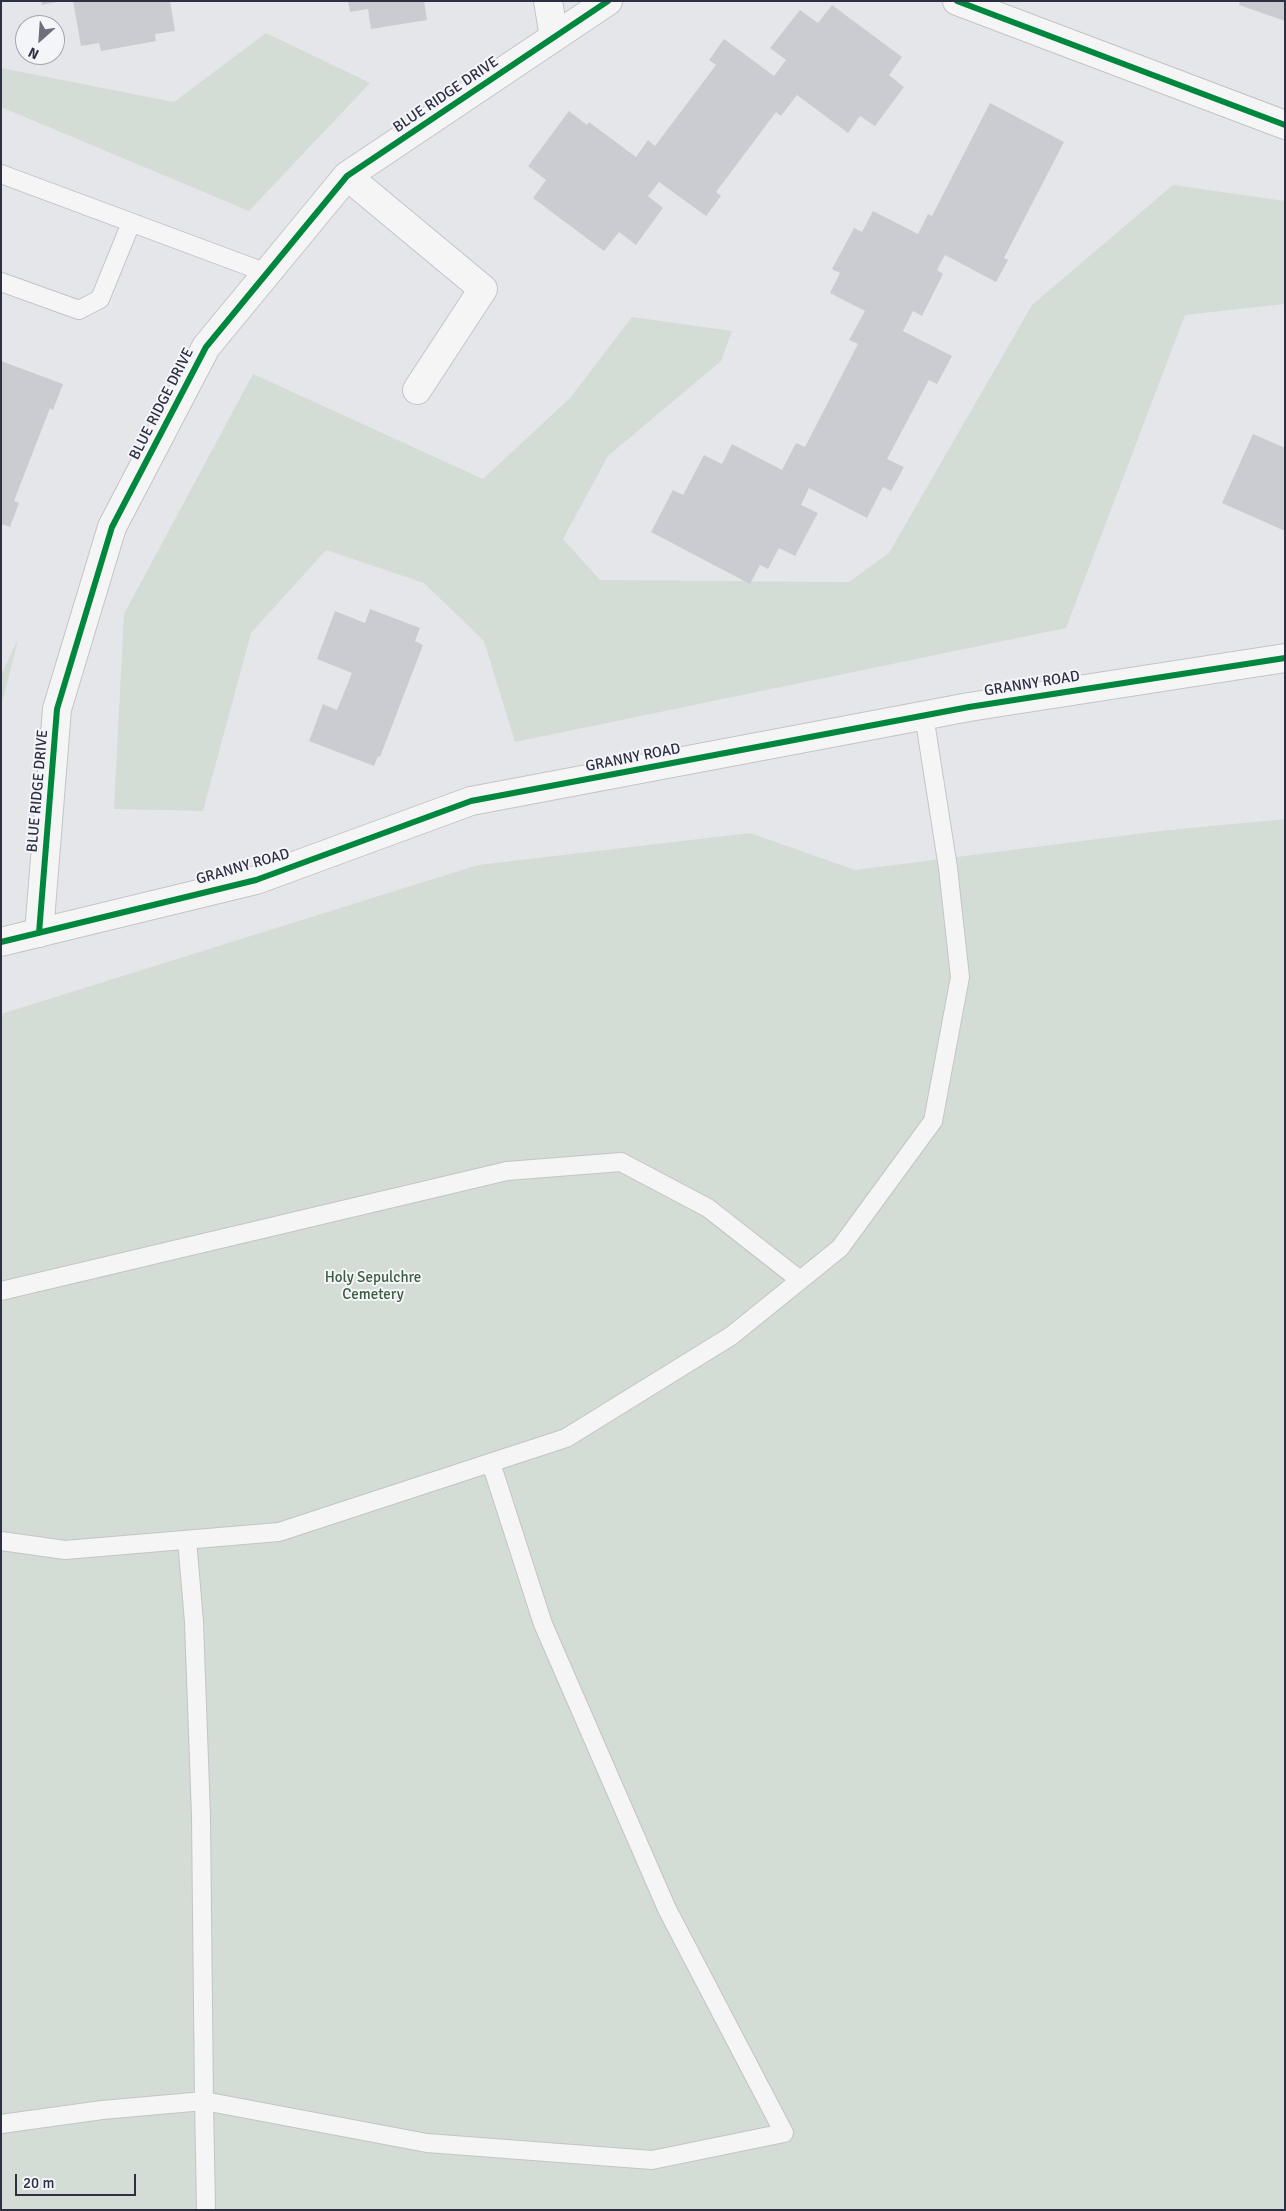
<!DOCTYPE html>
<html>
<head>
<meta charset="utf-8">
<style>
  body { margin:0 }
  #map { position:relative; width:1286px; height:2211px; overflow:hidden; background:#e5e6ea; font-family:Signika,sans-serif }
  canvas { display:block }
  .frame { position:absolute; inset:0; border:2px solid #2d2f43; pointer-events:none }
  .north { position:absolute; left:15px; top:15px; width:50px; height:50px; box-sizing:border-box; background:#f4f5f8; border:1px solid #a4a6b0; border-radius:50%; rotate:206deg; font-size:14px; font-weight:700; line-height:20px; text-align:center; color:#2d2f43 }
  .north::after { content:''; display:block; margin:auto; width:18px; height:22px; background:#6d6f7d; clip-path:polygon(50% 0,100% 100%,50% 72%,0 100%) }
  .scale { position:absolute; left:15px; top:2174px; width:121px; height:22px; box-sizing:border-box; border:2px solid #2d2f43; border-top:0; padding-left:6px; font-size:15px; line-height:18px; white-space:nowrap; color:#2d2f43; -webkit-text-stroke:4px #f4f5f8; paint-order:stroke }
</style>
</head>
<body>
<div id="map">
<canvas width="1286" height="2211"></canvas>
<div class="frame"></div>
<div class="north">N</div>
<div class="scale">20 m</div>
</div>
<script>
const ctx = document.querySelector('canvas').getContext('2d');
ctx.lineJoin = 'round';
function fill(path, color) { ctx.fillStyle = color; ctx.fill(path, 'evenodd'); }
const toPath = rows => new Path2D(rows.map(r => 'M' + r).join(''));
function stroke(path, color, width, dash) { ctx.strokeStyle = color; ctx.lineWidth = width; ctx.lineCap = dash ? 'butt' : 'round'; ctx.setLineDash(dash || []); ctx.stroke(path); }
function label(font, color, halo, rows, align = 'center') {
  ctx.font = font + ' Signika,sans-serif'; ctx.lineWidth = 4; ctx.setLineDash([]); ctx.textBaseline = 'middle'; ctx.strokeStyle = halo; ctx.fillStyle = color; for (const [text, x, y, turn = 0] of rows) {
    ctx.save(); ctx.translate(x, y); ctx.rotate((+turn || 0) * Math.PI / 180); ctx.textAlign = isNaN(turn) ? turn : align; if (halo) ctx.strokeText(text, 0, 0); ctx.fillText(text, 0, 0); ctx.restore();
  }
}
fill(toPath([
  [266,33,370,83,249,211,1,107,1,68,174,102],
  [1173,185,1285,201,1285,304,1185,315,1066,628,515,742,484,641,424,583,326,550,251,633,203,811,114,809,124,614,253,374,483,479,570,398,632,317,732,331,721,361,608,456,563,539,600,580,849,582,889,553,1032,305],
  [19,637,1,706,1,675],
  [1285,819,1285,2210,1,2210,1,1014,478,865,750,833,855,870,1160,831]
]), '#d4dcd6');
fill(toPath([
  [41,1,57,1,57,2,42,5],
  [73,1,170,1,175,31,155,34,156,41,101,51,99,43,81,46],
  [348,1,424,1,427,20,371,29,368,9,350,12],
  [1240,1,1285,1,1285,21,1239,5],
  [832,5,902,57,889,75,904,87,875,126,860,116,848,133,797,95,781,116,776,112,716,192,721,196,706,216,659,182,648,196,663,208,636,245,619,232,604,251,533,198,546,180,528,166,569,111,587,125,589,122,636,157,648,140,655,146,716,65,709,60,724,39,774,76,786,60,770,48,800,10,818,23],
  [990,103,1064,142,1004,258,1008,260,996,282,945,255,937,270,943,274,922,316,913,311,903,331,952,356,937,384,929,380,887,459,904,467,891,491,883,487,867,518,809,488,801,505,818,513,795,556,779,548,768,569,760,565,750,584,651,532,673,490,683,495,704,455,722,464,732,444,782,470,796,443,805,447,858,344,849,340,865,311,830,293,840,273,832,269,854,228,862,232,873,211,918,234,928,214,932,216],
  [1,361,63,384,53,410,50,408,14,501,19,503,10,527,1,524],
  [1253,434,1285,448,1285,531,1222,503],
  [370,609,420,628,415,641,423,645,380,757,378,756,374,766,309,741,323,704,337,710,352,673,317,659,335,611,365,623]
]), '#cbccd1');
const service = toPath([
  [1,174,267,273],
  [1,282,79,310,100,299,131,223],
  [1,1291,507,1171,621,1162,708,1208,800,1280],
  [187,1540,194,1622,201,1816,204,2101,427,2143,652,2160,784,2133,667,1909,543,1624,491,1463],
  [1,1541,65,1550,279,1532,566,1438,731,1336,840,1248,933,1121,960,977,948,868,924,715],
  [1,2124,102,2110,204,2101,206,2210]
]);
const minor = toPath([
  [548,1,554,37],
  [957,1,1285,125],
  [347,176,483,289,417,390],
  [39,933,57,709,112,527,206,347,347,176,608,1]
]);
const tertiary = toPath([
  [1,942,256,880,471,801,969,707,1285,658]
]);
stroke(service, '#c3c4c8', 20);
stroke(minor, '#c3c4c8', 30);
stroke(tertiary, '#c3c4c8', 30);
stroke(service, '#f5f5f6', 18);
stroke(minor, '#f5f5f6', 28);
stroke(tertiary, '#f5f5f6', 28);
stroke(toPath([
  [957,1,1285,125],
  [39,933,57,709,112,527,206,347,347,176,608,1],
  [1,942,256,880,471,801,969,707,1285,658]
]), '#00873e', 6);
label('15px', '#2d2f43', '#f4f5f8', [
  ["BLUE RIDGE DRIVE",446,95,-34],
  ["BLUE RIDGE DRIVE",162,404,-63],
  ["GRANNY ROAD",1032,684,-9],
  ["GRANNY ROAD",633,758,-11],
  ["BLUE RIDGE DRIVE",38,791,-85],
  ["GRANNY ROAD",243,867,-16]
]);
label('15px', '#3b5d3d', '#f4f5f8', [
  ["Holy Sepulchre",373,1278],
  ["Cemetery",373,1295]
]);
</script>
</body>
</html>
